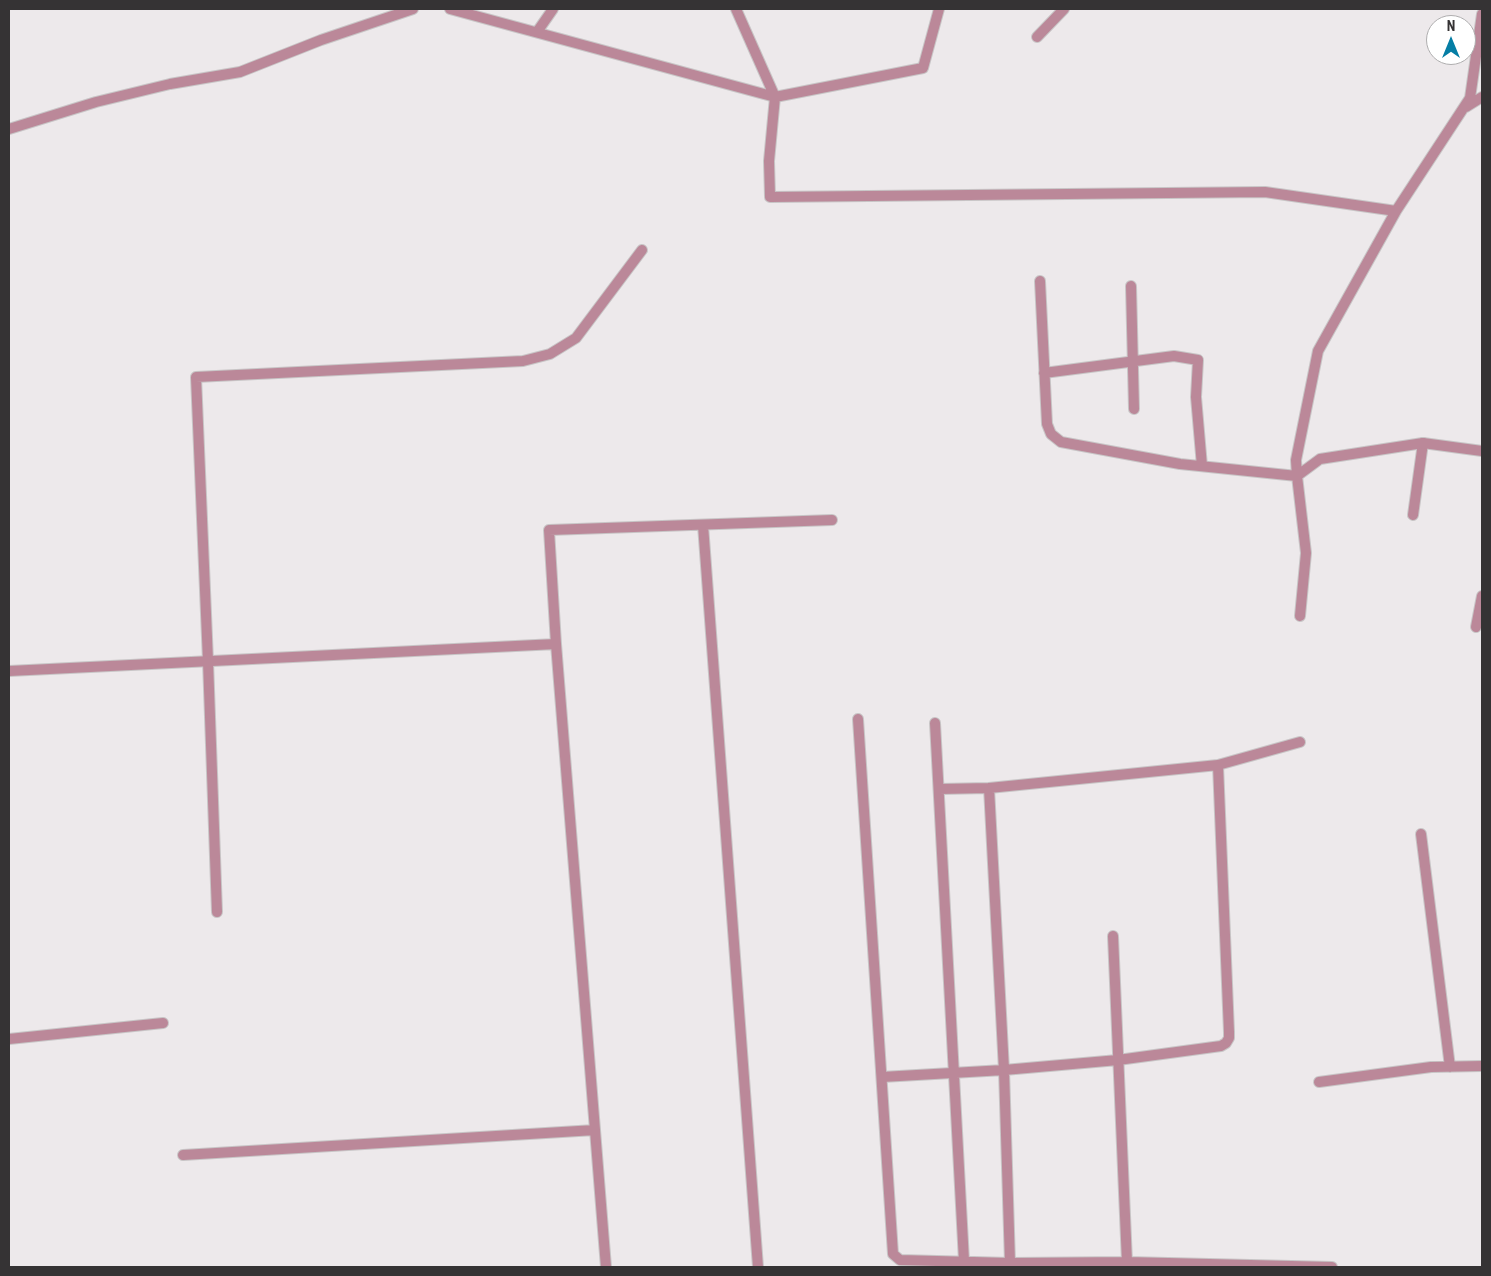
<!DOCTYPE html>
<html>
<head>
<meta charset="utf-8">
<style>
  body { margin:0 }
  #map { position:relative; width:1491px; height:1276px; overflow:hidden; background:#ede9eb; font-family:"Roboto Condensed",sans-serif }
  canvas { display:block }
  .frame { position:absolute; inset:0; border:10px solid #353334; pointer-events:none }
  .north { position:absolute; left:1426px; top:15px; width:50px; height:50px; box-sizing:border-box; background:#fff; border:1px solid #aeadae; border-radius:50%; rotate:0deg; font-size:14px; font-weight:700; line-height:20px; text-align:center; color:#353334 }
  .north::after { content:''; display:block; margin:auto; width:18px; height:22px; background:#057ea5; clip-path:polygon(50% 0,100% 100%,50% 72%,0 100%) }
</style>
</head>
<body>
<div id="map">
<canvas width="1491" height="1276"></canvas>
<div class="frame"></div>
<div class="north">N</div>
</div>
<script>
const ctx = document.querySelector('canvas').getContext('2d');
ctx.lineJoin = 'round';
const toPath = rows => new Path2D(rows.map(r => 'M' + r).join(''));
function stroke(path, color, width, dash) { ctx.strokeStyle = color; ctx.lineWidth = width; ctx.lineCap = dash ? 'butt' : 'round'; ctx.setLineDash(dash || []); ctx.stroke(path); }
const service = toPath([
  [1037,37,1064,9],
  [1413,515,1423,443],
  [1476,627,1482,596],
  [208,661,196,377,523,361,550,354,576,338,642,250],
  [1421,834,1450,1067],
  [9,1039,163,1023],
  [1319,1082,1431,1067,1482,1066]
]);
const minor = toPath([
  [450,9,775,97],
  [736,9,775,97],
  [939,9,923,68,775,97,769,161,770,197,1265,192,1396,211],
  [1482,14,1470,98,1396,211,1318,351,1296,460,1297,476,1320,459,1423,443,1482,451],
  [537,32,553,9],
  [1466,107,1482,97],
  [9,129,96,102,170,84,240,72,321,40,413,9],
  [1040,281,1047,424,1051,434,1061,442,1180,464,1297,476,1306,553,1300,616],
  [1131,286,1134,409],
  [1044,373,1174,356,1198,360,1196,397,1202,466],
  [703,525,758,1267],
  [556,644,549,530,832,520],
  [208,661,217,912],
  [9,671,556,644,606,1267],
  [858,719,893,1254,900,1260,1010,1263,1127,1262],
  [935,723,964,1261],
  [939,789,989,788],
  [1113,936,1127,1262,1332,1267],
  [882,1077,1004,1070,1118,1060,1221,1046,1226,1043,1229,1038,1229,1032,1218,765],
  [183,1155,595,1130],
  [1010,1263,1004,1070,989,788,1218,765,1300,742]
]);
stroke(service, '#c8c5c6', 12);
stroke(minor, '#c8c5c6', 12);
stroke(service, '#b89', 10);
stroke(minor, '#b89', 10);
</script>
</body>
</html>
